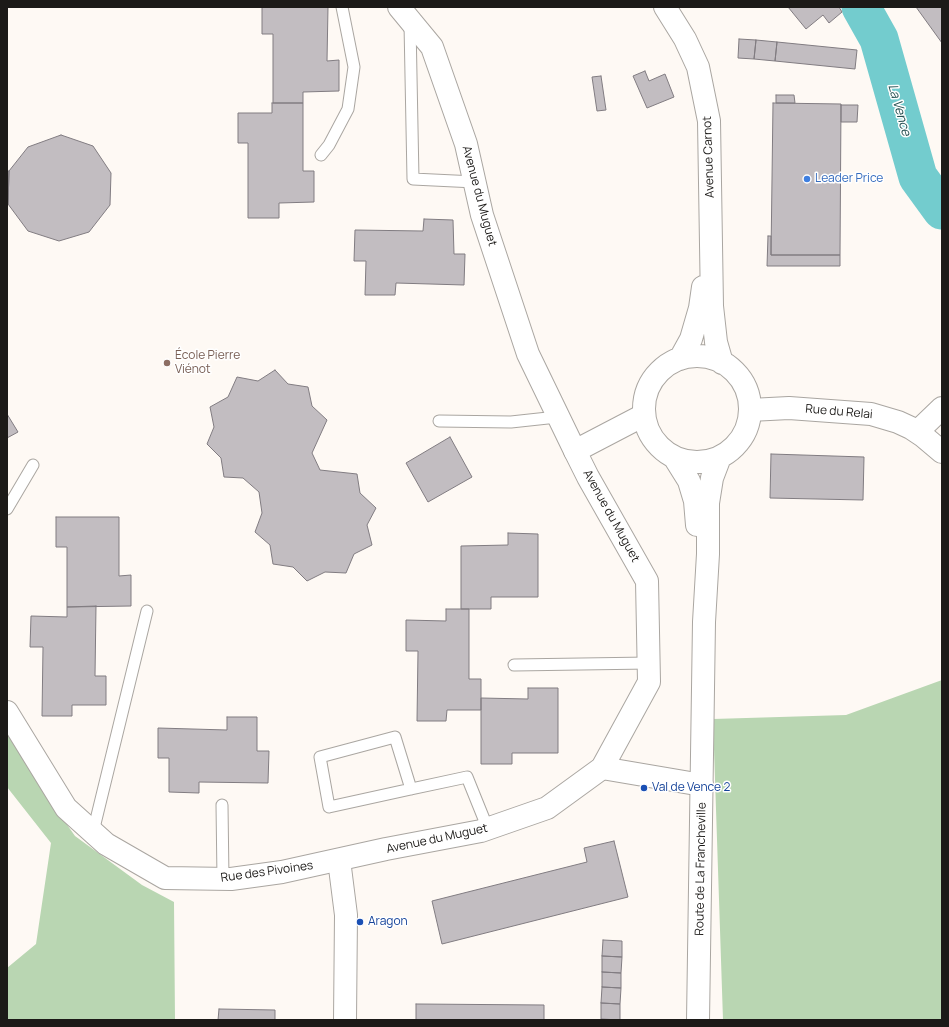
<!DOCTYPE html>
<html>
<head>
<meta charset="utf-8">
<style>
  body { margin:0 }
  #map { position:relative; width:949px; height:1027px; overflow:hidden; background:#fef9f4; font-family:Manrope,sans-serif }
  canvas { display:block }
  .frame { position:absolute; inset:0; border:8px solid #1c1a18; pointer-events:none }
</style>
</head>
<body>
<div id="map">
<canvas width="949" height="1027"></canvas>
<div class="frame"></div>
</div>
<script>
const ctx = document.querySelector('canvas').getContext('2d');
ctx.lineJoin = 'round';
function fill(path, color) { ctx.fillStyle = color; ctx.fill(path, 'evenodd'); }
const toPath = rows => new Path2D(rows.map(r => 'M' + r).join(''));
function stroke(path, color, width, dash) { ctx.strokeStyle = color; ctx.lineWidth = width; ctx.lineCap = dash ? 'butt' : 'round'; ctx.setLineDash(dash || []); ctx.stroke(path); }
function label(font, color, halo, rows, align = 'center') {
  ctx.font = font + ' Manrope,sans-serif'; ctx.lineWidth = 3; ctx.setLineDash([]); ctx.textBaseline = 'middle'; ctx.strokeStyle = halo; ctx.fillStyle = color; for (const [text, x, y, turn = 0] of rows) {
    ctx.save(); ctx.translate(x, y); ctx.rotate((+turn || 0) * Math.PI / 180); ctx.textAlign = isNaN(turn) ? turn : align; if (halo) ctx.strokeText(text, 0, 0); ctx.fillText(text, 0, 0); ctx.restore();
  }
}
fill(toPath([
  [942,680,942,1020,723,1020,713,719,846,715],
  [7,728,44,792,75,836,142,885,174,902,175,1020,7,1020,7,968,36,944,51,843,7,787]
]), '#b9d6b2');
stroke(toPath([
  [861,7,879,39,918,177,942,210]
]), '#73ccce', 39);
const building = toPath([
  [262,7,328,7,327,61,339,60,339,91,303,92,303,103,273,103,273,34,262,34,262,7],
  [788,7,839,7,842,12,829,23,823,15,806,29,788,7],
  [916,7,942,7,942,43,916,7],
  [739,39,756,40,754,59,738,58,739,39],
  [756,40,777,42,775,61,754,59,756,40],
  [777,42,857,50,855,69,775,61,777,42],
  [645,71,649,81,665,74,674,97,647,108,633,76,645,71],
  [601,76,606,110,597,111,592,77,601,76],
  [776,95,794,95,795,103,776,103,776,95],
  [272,103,303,103,303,171,314,171,314,202,279,203,279,218,248,218,248,143,238,143,238,113,272,113,272,103],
  [773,103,841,104,840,255,771,255,773,103],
  [841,105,858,105,857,122,841,122,841,105],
  [61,135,93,146,111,173,110,205,89,232,59,241,28,231,8,204,9,171,28,147,61,135],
  [7,171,9,171,8,204,7,204,7,171],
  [424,219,453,220,454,254,465,254,464,285,396,283,395,295,365,295,366,261,354,261,355,230,423,231,424,219],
  [768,236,771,236,771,255,840,255,840,266,767,266,768,236],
  [275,370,288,384,308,387,312,406,327,420,312,453,320,470,357,474,360,493,376,508,367,525,372,545,354,554,346,573,325,572,307,581,293,567,273,564,270,545,255,532,262,513,259,492,243,478,224,477,221,458,207,444,214,427,210,407,228,397,237,377,258,381,275,370],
  [7,414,18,432,7,438,7,414],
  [450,437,472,477,428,502,406,463,450,437],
  [771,454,864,457,863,500,770,498,771,454],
  [56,517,119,517,119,576,131,575,131,606,67,607,67,547,56,547,56,517],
  [508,533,538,534,538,597,491,597,491,609,461,609,461,546,508,545,508,533],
  [96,606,95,676,106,676,106,705,72,705,72,716,42,716,43,647,30,647,31,616,67,617,67,607,96,606],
  [446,609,469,609,469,679,481,679,481,710,447,710,446,721,417,721,418,651,406,651,406,620,446,621,446,609],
  [528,688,558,688,558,753,512,753,512,764,481,764,481,698,528,699,528,688],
  [227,717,257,717,257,751,269,751,268,783,199,782,199,793,169,792,169,758,158,758,158,728,227,730,227,717],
  [614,841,628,897,442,944,432,901,587,862,584,848,614,841],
  [603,940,622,941,622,957,602,956,603,940],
  [602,956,622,957,621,973,602,972,602,956],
  [602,972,621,973,621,988,602,987,602,972],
  [602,987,621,988,620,1004,601,1003,602,987],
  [601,1003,620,1004,620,1020,601,1019,601,1003],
  [416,1004,544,1005,544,1020,416,1020,416,1004],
  [219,1009,275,1010,275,1020,218,1020,219,1009]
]);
fill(building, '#c2bdc1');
stroke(building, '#817c81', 1);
const service = toPath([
  [410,24,413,179,475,182],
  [321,155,329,145,348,109,354,67,342,7],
  [439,421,511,422,557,417],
  [7,509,33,465],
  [514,665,649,663],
  [411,789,395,737,320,757,329,807,411,789,467,777,488,829],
  [222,805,223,879],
  [93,832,147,611]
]);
const minor = toPath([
  [399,7,432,47,466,144,482,215,528,354,575,451],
  [750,410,789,408,871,414,898,422,911,428,923,436,942,452],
  [917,432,942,408],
  [602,768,702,785],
  [339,860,346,915,345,1020]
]);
const tertiary = toPath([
  [7,712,66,808,106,844,165,878,231,879,282,872,386,849,481,831,547,808,602,768,649,682,647,581,588,477,575,451,644,415]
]);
const secondary = toPath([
  [665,7,685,39,698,67,709,121,712,306,716,342,722,363],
  '644 409a53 53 0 1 1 106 0a53 53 0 1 1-106 0Z',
  [680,359,691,339,700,308,703,287],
  [674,457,689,481,695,501,697,525],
  [698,1020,704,622,708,554,708,503,712,478,720,457]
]);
stroke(service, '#aaa6a1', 13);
stroke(minor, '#aaa6a1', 24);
stroke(tertiary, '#aaa6a1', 24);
stroke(secondary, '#aaa6a1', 24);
stroke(service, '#fff', 11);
stroke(minor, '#fff', 22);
stroke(tertiary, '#fff', 22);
stroke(secondary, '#fff', 22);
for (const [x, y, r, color] of [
  [807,179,4,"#3f7fe0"],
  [167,363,4,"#8d6e63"],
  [644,788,4,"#1a4fb4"],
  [360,922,4,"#1a4fb4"]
]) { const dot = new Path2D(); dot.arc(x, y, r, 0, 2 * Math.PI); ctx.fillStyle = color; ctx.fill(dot); stroke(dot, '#fff', 1.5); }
label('12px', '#1c1a18', '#fff', [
  ["Avenue Carnot",709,157,-92],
  ["Avenue du Muguet",479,196,75],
  ["Rue du Relai",839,412,5],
  ["Avenue du Muguet",611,516,61],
  ["Avenue du Muguet",437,839,-12],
  ["Route de La Francheville",701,869,-89],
  ["Rue des Pivoines",267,872,-8]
]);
label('12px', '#366cbe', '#fff', [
  ["Leader Price",815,179]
], 'left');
label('12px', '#785e54', '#fff', [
  ["École Pierre",175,356],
  ["Viénot",175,370]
], 'left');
label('12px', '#164399', '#fff', [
  ["Val de Vence 2",652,788],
  ["Aragon",368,922]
], 'left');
label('italic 13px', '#265051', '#fff', [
  ["La Vence",899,110,74]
]);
</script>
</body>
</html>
